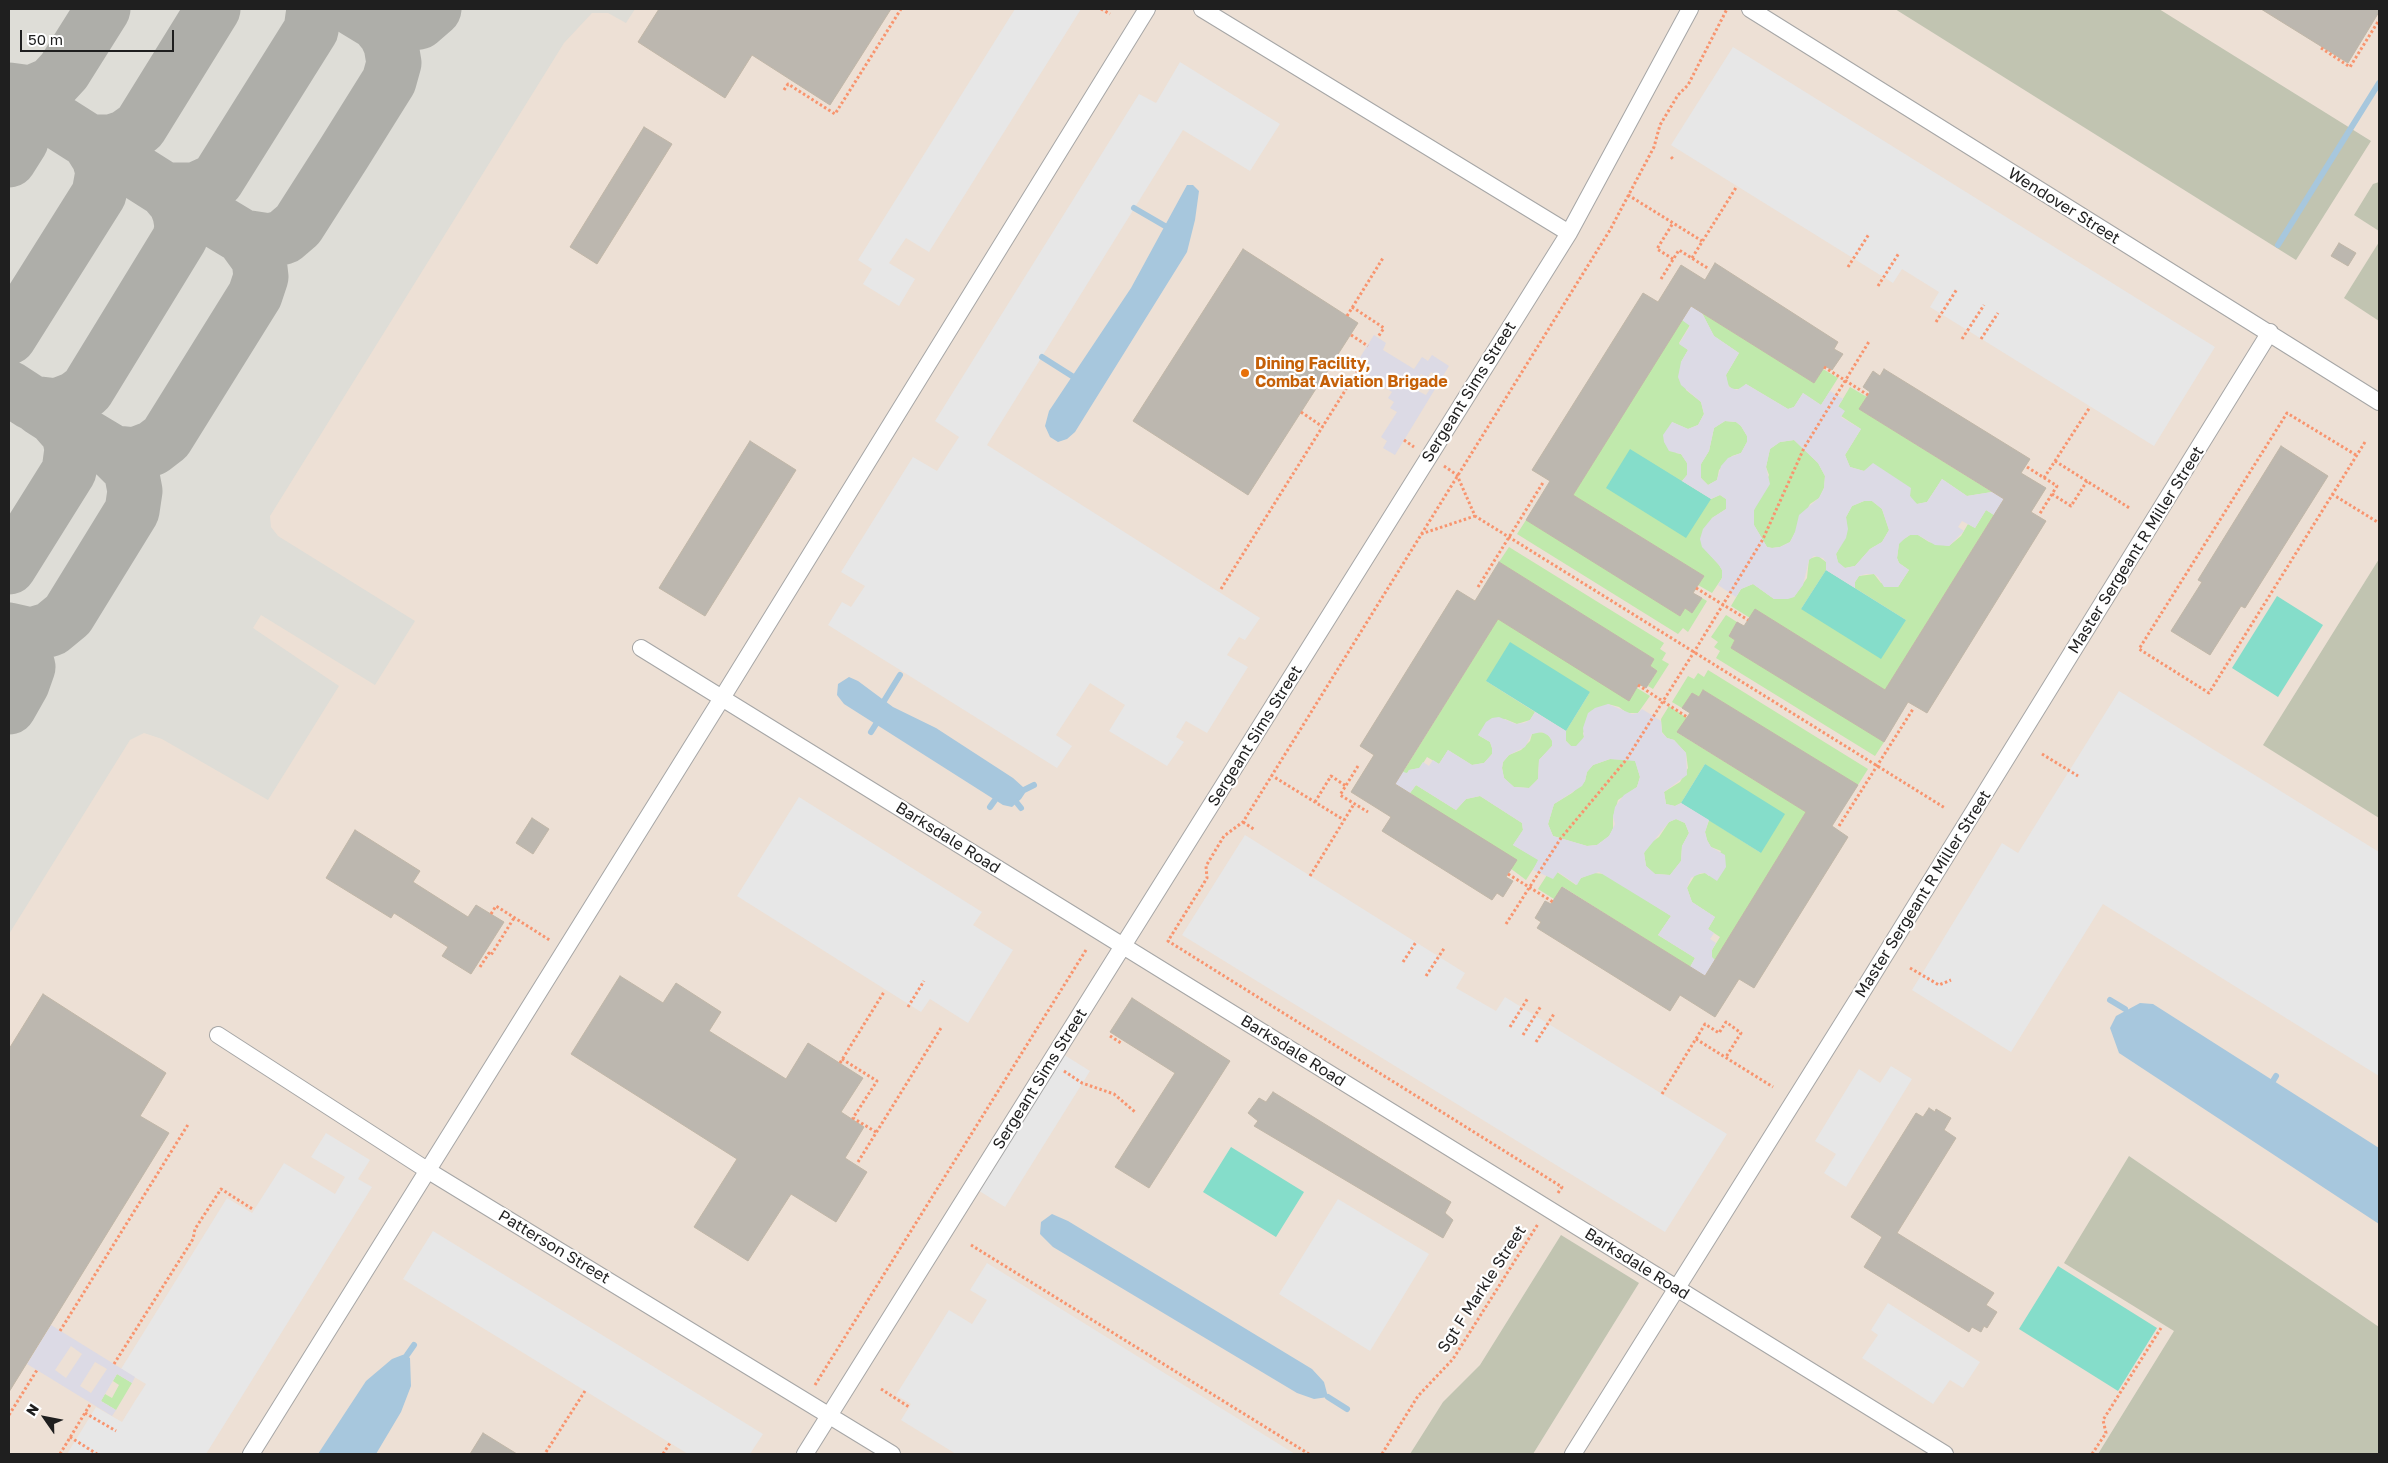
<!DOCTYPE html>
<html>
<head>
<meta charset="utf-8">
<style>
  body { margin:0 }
  #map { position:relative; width:2388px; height:1463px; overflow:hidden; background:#f0eee5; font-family:"Golos Text",sans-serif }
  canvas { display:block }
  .frame { position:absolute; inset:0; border:10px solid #1f1f1f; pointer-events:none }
  .north { position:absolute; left:20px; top:1393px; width:50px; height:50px; -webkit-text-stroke:4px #fff; paint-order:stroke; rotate:303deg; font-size:14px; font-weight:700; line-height:20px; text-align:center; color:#1f1f1f }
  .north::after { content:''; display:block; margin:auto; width:18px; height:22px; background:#1f1f1f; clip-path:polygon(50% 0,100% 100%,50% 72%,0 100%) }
  .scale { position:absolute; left:20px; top:30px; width:154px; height:22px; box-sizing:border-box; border:2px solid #1f1f1f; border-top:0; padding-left:6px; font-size:15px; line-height:18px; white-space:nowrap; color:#1f1f1f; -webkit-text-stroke:4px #fff; paint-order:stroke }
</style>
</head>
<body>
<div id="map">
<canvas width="2388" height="1463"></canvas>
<div class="frame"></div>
<div class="north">N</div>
<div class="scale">50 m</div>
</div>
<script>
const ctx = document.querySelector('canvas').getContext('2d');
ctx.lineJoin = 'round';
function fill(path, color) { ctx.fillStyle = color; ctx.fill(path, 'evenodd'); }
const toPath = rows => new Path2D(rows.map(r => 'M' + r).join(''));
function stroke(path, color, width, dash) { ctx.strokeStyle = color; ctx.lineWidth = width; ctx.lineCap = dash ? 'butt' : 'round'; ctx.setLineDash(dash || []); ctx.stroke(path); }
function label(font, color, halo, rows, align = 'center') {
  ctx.font = font + ' "Golos Text",sans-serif'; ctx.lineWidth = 4.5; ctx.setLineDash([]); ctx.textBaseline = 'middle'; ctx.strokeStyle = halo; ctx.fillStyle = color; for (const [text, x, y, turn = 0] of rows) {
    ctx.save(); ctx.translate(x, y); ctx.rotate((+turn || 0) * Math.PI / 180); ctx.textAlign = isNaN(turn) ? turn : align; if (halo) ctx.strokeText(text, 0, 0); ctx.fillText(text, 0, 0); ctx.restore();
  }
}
fill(toPath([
  [9,9,2379,9,2379,1454,9,1454]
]), '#ede0d5');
fill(toPath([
  [9,9,635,9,626,23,608,13,592,13,564,43,270,516,271,527,278,536,415,621,375,685,261,615,253,628,339,686,268,800,162,739,144,733,130,740,9,934]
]), '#deddd7');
fill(toPath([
  [1895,9,2159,9,2371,141,2296,260],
  [2379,182,2379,231,2354,215,2373,184],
  [2379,242,2379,321,2344,298],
  [2379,559,2379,818,2263,745],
  [2129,1156,2379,1327,2379,1454,2098,1454,2174,1331,2064,1263],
  [1561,1235,1639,1283,1533,1454,1410,1454,1443,1402,1480,1365]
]), '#c1c4b1');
fill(toPath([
  [1702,313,1814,383,1823,369,1838,378,1821,405,1803,393,1794,407,1788,409,1746,384,1741,389,1732,389,1727,384,1726,375,1739,353,1714,336],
  [1682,320,1690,325,1679,343,1688,350,1681,362,1686,390,1701,402,1704,414,1698,425,1688,429,1672,422,1676,453,1681,454,1687,463,1687,475,1682,481,1630,449,1711,499,1720,495,1726,499,1726,509,1712,518,1703,547,1719,565,1722,570,1722,578,1712,593,1698,585,1704,576,1573,495],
  [1850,387,1867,397,1859,409,1992,492,1967,496,1942,479,1927,502,1917,504,1911,500,1909,491,1873,464,1864,471,1850,467,1845,455,1861,429,1841,416,1838,407],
  [1725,421,1736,422,1741,426,1747,436,1747,442,1741,453,1732,456,1719,470,1717,480,1708,485,1701,478,1701,464,1709,451,1714,428],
  [1794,440,1818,463,1825,476,1824,488,1819,498,1810,504,1790,542,1780,547,1772,548,1767,547,1754,525,1754,510,1769,475,1766,467,1770,449,1780,442],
  [1864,501,1872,501,1882,509,1889,530,1882,542,1870,549,1855,566,1845,568,1838,563,1836,554,1847,533,1846,517,1852,506],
  [1986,510,1994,515,1885,690,1755,609,1750,618,1731,606,1741,589,1753,584,1774,599,1794,597,1807,578,1809,559,1818,556,1826,562,1826,570,1801,609,1906,620,1855,588,1855,582,1859,576,1874,574,1881,583,1898,587,1909,570,1899,563,1897,558,1899,543,1904,539,1910,535,1918,535,1929,542,1949,546,1961,536,1968,524,1975,528],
  [1526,520,1680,616,1685,608,1692,613,1702,598,1707,601,1688,632,1683,628,1678,634,1517,534],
  [1509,547,1664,643,1660,649,1666,653,1662,660,1669,664,1653,689,1648,686,1657,671,1650,666,1654,659,1499,562],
  [1726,615,1737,622,1729,635,1735,640,1731,648,1884,742,1875,756,1716,658,1720,651,1714,647,1718,642,1711,637],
  [1498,619,1629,700,1637,688,1650,696,1638,713,1627,713,1619,707,1608,704,1583,733,1584,737,1581,743,1577,746,1571,746,1566,741,1566,731,1590,692,1486,681,1535,712,1530,720,1517,724,1505,719,1478,735,1490,742,1492,748,1492,754,1484,763,1472,765,1448,750,1439,764,1427,757,1420,768,1409,770,1407,774,1403,772],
  [1708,670,1868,769,1858,785,1703,690,1699,697,1692,693,1682,708,1672,702,1688,676,1694,679,1698,673,1704,677],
  [1669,706,1687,718,1678,733,1806,812,1715,960,1712,958,1712,950,1720,937,1708,929,1715,917,1692,902,1687,888,1695,875,1705,873,1709,876,1721,851,1711,847,1707,840,1705,832,1709,820,1761,853,1705,764,1681,803,1675,806,1666,804,1664,792,1680,782,1688,768,1686,753,1674,740,1667,738,1662,732,1661,719],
  [1538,732,1546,733,1552,740,1552,746,1539,760,1538,779,1529,788,1514,787,1504,778,1502,768,1503,762,1509,755,1521,750,1530,741,1532,734],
  [1610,759,1635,760,1640,777,1637,787,1618,800,1613,817,1613,829,1609,836,1597,845,1587,846,1553,836,1548,824,1554,804,1572,793,1585,781,1587,772,1593,765],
  [1416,785,1456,810,1466,799,1480,796,1522,823,1523,830,1513,845,1539,860,1526,880,1410,793],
  [1676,819,1685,823,1689,833,1682,846,1681,861,1670,875,1655,874,1646,866,1644,853,1648,845,1659,837,1669,822],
  [1557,872,1576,885,1581,878,1594,873,1605,874,1671,916,1658,935,1695,958,1690,967,1563,887,1554,899,1538,889,1547,875],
  [117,1374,132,1383,116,1410,101,1401,105,1394,112,1398,119,1385,113,1381]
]), '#c0e9ac');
fill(toPath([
  [1630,449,1711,499,1686,538,1606,488],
  [1826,570,1906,620,1881,659,1801,609],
  [2277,596,2323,625,2278,697,2232,668],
  [1510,642,1590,692,1566,731,1486,681],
  [1705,764,1785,814,1761,853,1681,803],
  [1231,1147,1304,1192,1276,1237,1203,1192],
  [2058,1266,2157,1328,2118,1391,2019,1329]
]), '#85ddca');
fill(toPath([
  [1015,9,1081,9,929,252,906,238,889,263,915,279,899,306,863,284,872,269,858,260],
  [1733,47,2215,347,2154,446,1930,307,1939,292,1902,269,1893,283,1671,145],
  [1180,62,1280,124,1250,171,1183,130,987,445,1260,618,1245,640,1239,637,1227,655,1248,667,1207,733,1186,721,1176,737,1184,742,1167,766,1109,731,1125,705,1090,683,1056,735,1072,746,1057,768,828,625,842,602,851,607,865,586,841,572,913,457,937,471,959,437,935,421,1139,94,1156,103],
  [2119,691,2379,852,2379,1076,2103,904,2011,1052,1912,990,2002,843,2018,853],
  [799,797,982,912,973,925,1013,950,968,1023,930,999,921,1012,737,896],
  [1245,835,1465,973,1456,988,1496,1011,1505,997,1727,1134,1665,1232,1182,935],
  [1058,1051,1090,1071,1005,1207,973,1187],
  [1891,1066,1912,1079,1846,1187,1824,1173,1836,1154,1815,1141,1859,1069,1880,1083],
  [326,1133,370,1160,358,1179,372,1187,206,1454,67,1454,96,1407,122,1422,135,1401,146,1384,121,1369,227,1198,252,1213,284,1163,335,1194,345,1177,311,1157],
  [1338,1199,1429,1254,1370,1351,1279,1294],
  [433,1231,763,1434,750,1454,688,1454,403,1279],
  [987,1263,1295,1454,956,1454,901,1420,911,1404,896,1395,949,1310,972,1324,987,1300,970,1290],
  [1888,1303,1980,1362,1963,1388,1950,1380,1933,1404,1862,1358,1878,1335,1871,1330]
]), '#e7e7e7');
fill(toPath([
  [1691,306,1702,313,1714,336,1739,353,1726,375,1729,387,1737,390,1746,384,1788,409,1794,407,1803,393,1821,405,1830,391,1843,399,1838,406,1845,411,1841,417,1861,429,1845,455,1850,467,1864,471,1873,463,1911,488,1910,496,1917,504,1927,502,1942,479,1967,496,1992,492,2004,499,1994,515,1986,510,1975,528,1962,521,1958,527,1964,531,1949,546,1935,545,1918,535,1910,535,1904,539,1899,544,1897,558,1899,563,1909,570,1898,587,1884,587,1878,577,1874,574,1866,574,1859,576,1855,582,1855,588,1826,570,1826,562,1823,558,1814,556,1809,560,1803,585,1794,597,1788,599,1774,599,1753,584,1741,589,1736,597,1718,585,1722,578,1722,570,1719,565,1702,547,1700,539,1703,529,1712,518,1726,509,1726,499,1720,495,1711,499,1682,481,1687,475,1687,463,1681,454,1669,451,1664,442,1663,435,1672,422,1688,429,1698,425,1704,414,1701,402,1681,385,1678,377,1681,362,1688,350,1679,344,1690,326,1682,320],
  [1725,421,1736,422,1741,426,1747,436,1747,442,1741,453,1728,458,1721,466,1717,480,1708,485,1701,478,1701,464,1709,451,1714,428],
  [1794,440,1818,463,1825,476,1824,488,1819,498,1799,515,1795,532,1790,542,1780,547,1772,548,1767,547,1754,525,1754,510,1770,484,1766,467,1770,449,1780,442],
  [1864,501,1872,501,1882,509,1889,530,1882,542,1870,549,1855,566,1845,568,1838,562,1836,554,1846,538,1848,529,1846,517,1852,506],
  [1374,335,1386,343,1383,350,1414,369,1422,357,1428,361,1432,355,1449,366,1395,455,1383,448,1387,441,1381,437,1397,412,1390,408,1394,402,1388,398,1392,392,1354,367],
  [1431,372,1438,377,1426,395,1418,391,1422,384,1417,380,1421,374,1427,378],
  [1608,704,1632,714,1638,713,1642,709,1661,721,1662,733,1667,738,1674,740,1686,753,1687,775,1664,792,1666,804,1675,806,1681,803,1709,820,1705,832,1707,840,1711,847,1725,855,1726,867,1717,881,1705,873,1701,873,1691,878,1687,888,1692,902,1715,917,1708,929,1714,933,1710,939,1716,943,1712,950,1712,957,1715,960,1705,976,1690,967,1695,958,1658,935,1671,916,1599,872,1581,878,1577,885,1558,872,1553,879,1533,870,1538,860,1513,845,1523,830,1522,823,1480,796,1466,799,1456,810,1416,785,1410,793,1395,784,1403,772,1407,773,1409,770,1419,768,1423,762,1429,766,1433,760,1439,764,1448,750,1472,765,1484,763,1492,754,1492,748,1490,742,1478,735,1486,722,1492,718,1499,717,1516,724,1524,723,1530,720,1535,712,1566,731,1566,741,1571,746,1576,746,1584,737,1583,728,1588,713,1595,708],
  [1542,732,1549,736,1552,741,1552,746,1539,760,1538,779,1529,788,1514,787,1504,778,1502,768,1503,762,1509,755,1525,747,1532,734],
  [1610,759,1635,761,1640,777,1637,787,1624,795,1615,807,1613,817,1615,824,1609,836,1597,845,1587,846,1553,836,1548,824,1554,804,1582,786,1585,781,1587,772,1593,765],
  [1676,819,1685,823,1689,833,1682,846,1681,861,1670,875,1655,874,1646,866,1644,853,1669,822],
  [51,1325,135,1377,132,1383,117,1374,105,1394,101,1401,116,1410,112,1416,27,1364],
  [71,1346,82,1354,66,1378,55,1370],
  [95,1362,107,1369,91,1393,80,1386]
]), '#dcdae5');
fill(toPath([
  [1187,185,1193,185,1199,191,1195,220,1187,252,1075,432,1067,439,1058,442,1050,437,1045,426,1049,411,1131,288],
  [849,677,858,681,893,707,936,728,1013,778,1023,787,1025,793,1021,799,1012,807,1003,805,844,704,837,695,838,684],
  [2140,1003,2153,1004,2379,1148,2379,1224,2119,1053,2110,1028,2116,1016],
  [1052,1214,1068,1221,1312,1369,1324,1382,1328,1397,1314,1399,1297,1393,1053,1247,1040,1234,1041,1222],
  [405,1354,410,1358,411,1386,401,1412,376,1454,318,1454,366,1381,392,1359]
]), '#a7c7dd');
stroke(toPath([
  [1134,208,1165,226],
  [2278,245,2379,83],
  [1042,357,1072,376],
  [884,701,900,675],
  [871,732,876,724],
  [1024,790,1034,785],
  [1017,803,1021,808],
  [990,807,995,800],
  [2110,1000,2125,1009],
  [2273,1081,2276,1076],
  [407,1355,414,1345],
  [1328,1397,1347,1409]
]), '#a7c7dd', 6);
stroke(toPath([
  [354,9,377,23,392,26,419,22,434,9],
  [9,90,31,93,52,84,64,71,103,9],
  [9,91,165,190,195,190,217,180,311,30,314,9],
  [9,92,21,108,24,126,21,141,9,160],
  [243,237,269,241,284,237,298,225,344,153,389,81,394,63,391,45,386,34,377,23],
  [9,337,99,194,103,172,99,158,89,142,111,142,126,137,140,127,213,9],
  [9,388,32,403,57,406,75,399,87,390,180,238,182,226,180,214,176,203,165,190],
  [114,453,135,455,153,448,166,438,255,295,261,277,259,259,243,237,165,190],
  [9,567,69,471,72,449,69,434,54,417,40,408],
  [9,630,31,635,51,629,68,615,132,511,135,491,131,470,114,453,54,417],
  [9,707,22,684,28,667,23,648,9,630]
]), '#aeaea9', 55);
const building = toPath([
  [659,9,891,9,830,105,752,55,725,98,638,42,659,9],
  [2261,9,2379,9,2379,12,2348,63,2261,9],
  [644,127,672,144,597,264,570,247,644,127],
  [2339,243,2356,253,2348,266,2331,256,2339,243],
  [1243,249,1358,323,1248,495,1133,421,1243,249],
  [1715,263,1838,342,1834,349,1843,354,1832,370,1825,366,1814,383,1691,306,1573,495,1704,576,1693,593,1702,598,1692,613,1685,608,1680,616,1526,520,1550,481,1532,470,1643,293,1658,302,1681,265,1705,280,1715,263],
  [1884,369,2030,459,2021,473,2046,488,2031,512,2046,521,1927,713,1908,702,1884,742,1731,648,1735,640,1729,636,1737,622,1744,626,1755,609,1885,690,2004,499,1859,409,1870,392,1863,387,1873,371,1880,376,1884,369],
  [750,441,796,470,705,616,659,588,750,441],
  [2281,446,2328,476,2245,608,2241,606,2210,655,2171,631,2202,582,2198,580,2281,446],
  [1499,562,1654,659,1650,666,1657,671,1646,688,1639,684,1629,701,1498,619,1395,784,1517,860,1506,877,1513,881,1503,897,1497,893,1492,900,1382,831,1391,817,1351,792,1374,755,1360,746,1457,590,1475,601,1499,562],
  [1703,690,1858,785,1832,826,1848,837,1754,988,1739,979,1715,1017,1680,995,1670,1011,1537,928,1541,922,1535,918,1545,901,1551,904,1562,887,1705,976,1806,812,1677,732,1690,713,1682,708,1692,693,1699,697,1703,690],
  [532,818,549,829,533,854,516,843,532,818],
  [355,830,420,871,413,882,468,917,476,905,504,922,471,974,442,956,448,947,394,913,391,918,326,878,355,830],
  [620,976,663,1003,676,983,721,1012,709,1031,786,1079,808,1043,863,1078,841,1112,864,1127,845,1158,867,1172,836,1222,791,1194,748,1261,694,1227,737,1159,571,1054,620,976],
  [43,994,166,1073,140,1116,169,1133,9,1392,9,1049,43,994],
  [1132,998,1230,1061,1149,1188,1115,1167,1175,1073,1110,1032,1132,998],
  [1273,1092,1451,1202,1445,1213,1453,1220,1443,1238,1254,1126,1258,1121,1248,1113,1259,1098,1266,1102,1273,1092],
  [1929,1108,1935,1112,1936,1109,1951,1118,1944,1130,1956,1138,1897,1233,1994,1293,1986,1305,1997,1312,1987,1328,1984,1326,1981,1332,1972,1327,1969,1332,1864,1267,1882,1237,1851,1217,1916,1113,1923,1117,1929,1108],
  [483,1433,517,1454,470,1454,483,1433]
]);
fill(building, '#bcb7af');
stroke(building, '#c1b7a8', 1);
const street = toPath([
  [1202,9,1569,233],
  [1750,9,2379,402],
  [641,648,1945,1454],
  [218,1035,427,1170,892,1454],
  [251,1454,722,698,1147,9],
  [805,1454,1569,233,1690,9],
  [1573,1454,1859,997,2270,332]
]);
stroke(street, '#a6a6a6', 18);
stroke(toPath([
  [1101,9,1110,14],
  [2321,48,2350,67,2379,20],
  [784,90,788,84,835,114,901,9],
  [1671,157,1673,159],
  [1628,195,1702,241],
  [1692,258,1737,186],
  [1673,259,1657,249,1673,223],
  [1848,267,1869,234],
  [1661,279,1679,250,1709,269],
  [1878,286,1899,253],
  [1352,307,1384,328,1378,337],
  [1347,316,1383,258],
  [1936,322,1957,289],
  [1351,335,1368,346],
  [1962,339,1984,305],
  [1981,339,1998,313],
  [1824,367,1868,395],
  [1301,412,1323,427],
  [1404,440,1414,447],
  [2356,455,2287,413,2139,649,2209,693,2365,442],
  [2055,461,2131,509],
  [1444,466,1457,475,1475,516,1945,808],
  [2027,467,2057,486,2039,515],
  [2044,478,2090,407],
  [2052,494,2071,506,2087,481],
  [2332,494,2379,523],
  [1421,534,1475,516],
  [1478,587,1544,481],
  [1696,588,1748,620],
  [1221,589,1358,370],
  [1638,685,1687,717],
  [2042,754,2078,776],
  [1358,766,1340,795,1368,812],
  [1271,775,1344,820],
  [1315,802,1331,776,1346,786],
  [1243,822,1255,830],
  [1839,826,1913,709],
  [1508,874,1553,902],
  [1310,876,1354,804],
  [491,914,496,906,551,941],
  [1506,924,1561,838,1626,760,1694,652,1763,539,1804,448,1870,340],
  [1403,962,1416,942],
  [480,967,489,953,491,955,514,918],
  [1910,968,1939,985,1951,980],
  [1426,976,1445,947],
  [908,1007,924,981],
  [1510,1027,1528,998],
  [1523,1035,1541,1006],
  [1110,1036,1121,1043],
  [1696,1039,1773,1087],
  [1536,1042,1554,1014],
  [842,1059,877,1081,853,1118,876,1132],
  [840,1063,884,992],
  [1064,1071,1082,1083,1114,1094,1135,1112],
  [1662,1094,1705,1024,1719,1033,1726,1022,1741,1033,1726,1057],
  [858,1162,941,1028],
  [1558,1193,1562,1187,1168,941,1207,878,1206,866,1224,836,1243,822,1610,230,1654,147,1660,125,1678,95,1688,85,1727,9],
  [971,1245,1309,1454],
  [60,1331,189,1123],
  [114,1364,193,1239,195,1229,221,1189,254,1210],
  [815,1385,1086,950],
  [881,1389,909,1407],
  [85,1413,116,1431],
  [9,1415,37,1370],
  [70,1437,97,1454],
  [546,1452,585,1391],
  [60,1454,91,1403],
  [663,1454,670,1443],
  [1382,1454,1418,1396,1453,1359,1538,1224],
  [2092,1454,2106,1433,2103,1420,2161,1328]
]), '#f8946e', 3, [2.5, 2.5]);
stroke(street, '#fff', 16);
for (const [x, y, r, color] of [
  [1245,373,5,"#e8710a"]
]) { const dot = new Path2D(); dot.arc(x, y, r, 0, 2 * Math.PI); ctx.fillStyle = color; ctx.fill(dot); stroke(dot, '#fff', 2); }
label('16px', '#1f1f1f', '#fff', [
  ["Wendover Street",2064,206,32],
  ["Sergeant Sims Street",1469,392,-58],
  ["Master Sergeant R Miller Street",2136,550,-58],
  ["Sergeant Sims Street",1255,736,-58],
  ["Barksdale Road",948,838,32],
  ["Master Sergeant R Miller Street",1923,894,-58],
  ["Barksdale Road",1293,1051,32],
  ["Sergeant Sims Street",1040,1079,-58],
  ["Patterson Street",554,1247,31],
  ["Barksdale Road",1637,1264,32],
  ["Sgt F Markle Street",1482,1289,-57]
]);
label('bold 16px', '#c56008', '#fff', [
  ["Dining Facility,",1255,364],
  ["Combat Aviation Brigade",1255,382]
], 'left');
</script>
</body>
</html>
